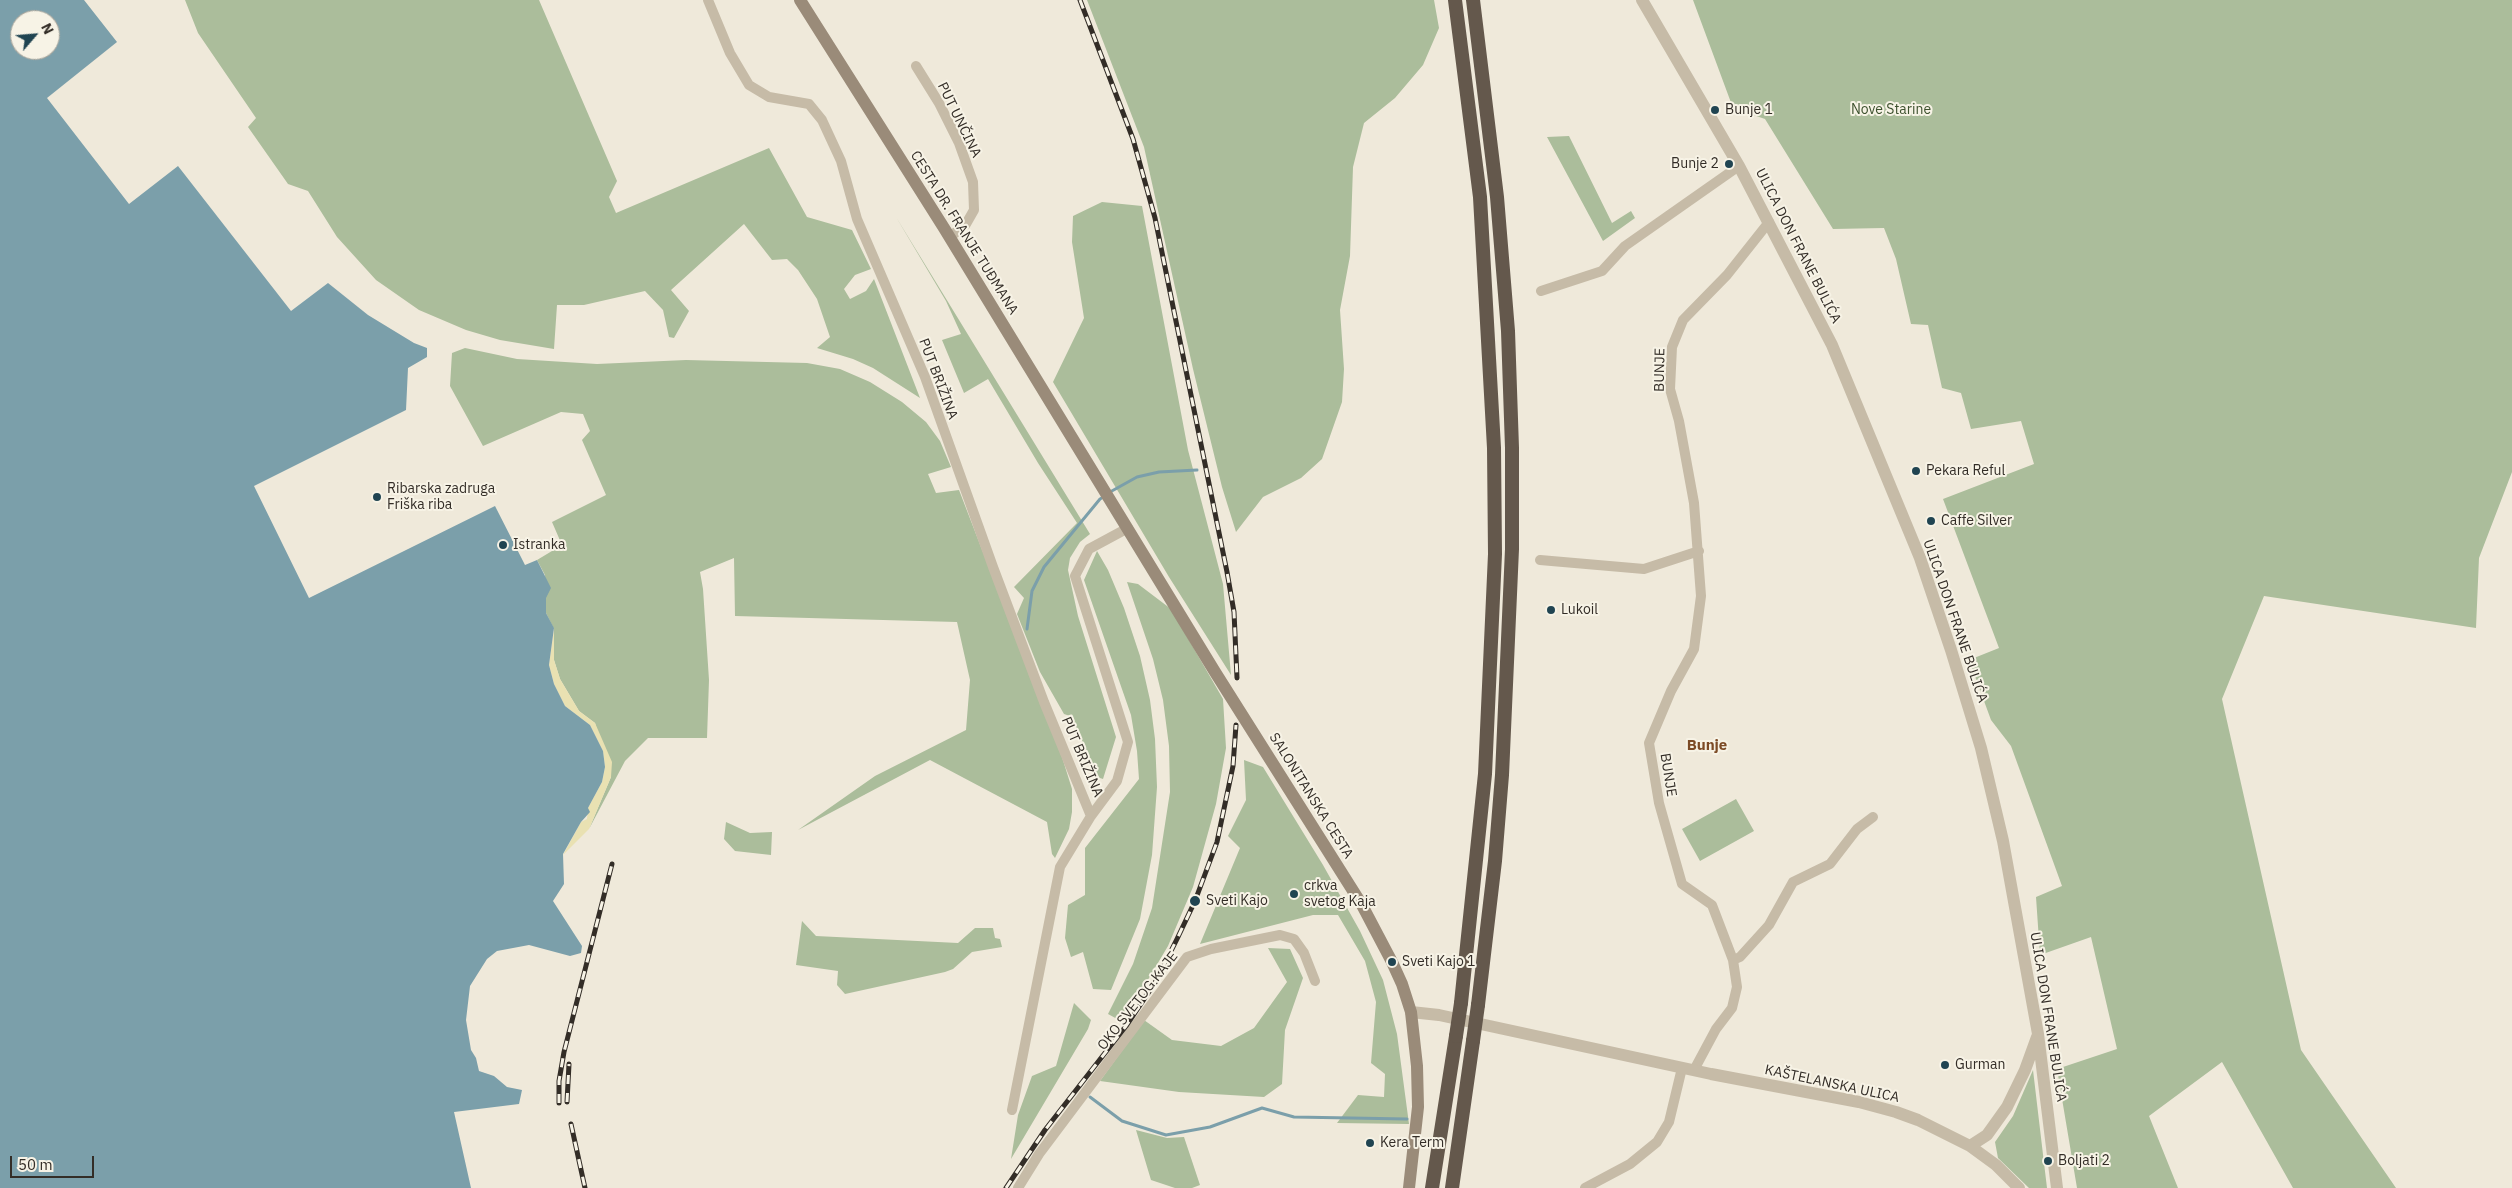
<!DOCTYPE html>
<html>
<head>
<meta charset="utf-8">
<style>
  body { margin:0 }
  #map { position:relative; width:2512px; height:1188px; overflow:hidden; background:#efe9da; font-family:"IBM Plex Sans",sans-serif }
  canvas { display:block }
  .north { position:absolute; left:10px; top:10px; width:50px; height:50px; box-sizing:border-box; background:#f7f3e6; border:1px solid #a9a49a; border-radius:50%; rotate:63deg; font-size:14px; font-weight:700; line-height:20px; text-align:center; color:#332d27 }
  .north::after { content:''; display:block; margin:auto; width:18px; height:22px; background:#204451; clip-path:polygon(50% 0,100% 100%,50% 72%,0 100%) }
  .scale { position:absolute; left:10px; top:1156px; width:84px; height:22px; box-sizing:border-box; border:2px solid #332d27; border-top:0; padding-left:6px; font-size:15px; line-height:18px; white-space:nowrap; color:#332d27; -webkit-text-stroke:4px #f7f3e6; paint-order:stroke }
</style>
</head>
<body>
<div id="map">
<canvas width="2512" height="1188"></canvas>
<div class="north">N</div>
<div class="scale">50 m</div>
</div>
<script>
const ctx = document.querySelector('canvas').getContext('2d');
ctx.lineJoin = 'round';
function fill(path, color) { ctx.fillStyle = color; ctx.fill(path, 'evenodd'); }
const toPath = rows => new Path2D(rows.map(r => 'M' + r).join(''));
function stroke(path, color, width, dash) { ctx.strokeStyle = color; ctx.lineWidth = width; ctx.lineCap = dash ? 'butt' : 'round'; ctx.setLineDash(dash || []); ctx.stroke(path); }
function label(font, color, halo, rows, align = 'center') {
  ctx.font = font + ' "IBM Plex Sans",sans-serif'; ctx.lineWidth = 4; ctx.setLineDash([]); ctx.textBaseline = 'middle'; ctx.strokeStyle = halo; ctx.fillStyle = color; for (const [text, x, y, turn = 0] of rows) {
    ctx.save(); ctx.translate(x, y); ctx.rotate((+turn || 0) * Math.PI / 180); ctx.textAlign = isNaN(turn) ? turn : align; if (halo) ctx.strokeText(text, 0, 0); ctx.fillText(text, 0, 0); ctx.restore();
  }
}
fill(toPath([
  [185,0,539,0,617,181,609,197,616,213,769,148,807,217,852,230,871,269,855,275,844,289,850,299,866,291,874,279,920,398,873,368,853,359,817,348,830,337,817,299,798,270,787,259,772,260,744,224,671,290,689,311,674,338,669,337,663,310,645,291,584,305,557,305,554,349,500,340,466,330,419,310,376,280,337,237,308,191,288,184,248,127,256,118,198,33],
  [1087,0,1434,0,1439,28,1423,65,1395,98,1364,123,1353,167,1350,256,1340,310,1344,369,1342,402,1322,459,1301,478,1263,497,1236,532,1222,487,1193,369,1144,147],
  [1693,0,2512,0,2512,472,2479,558,2476,628,2264,596,2222,699,2301,1050,2396,1188,2293,1188,2222,1062,2149,1116,2178,1188,2077,1188,2057,1069,2117,1049,2091,937,2040,955,2036,897,2062,886,2011,746,1991,720,1969,660,1999,648,1943,499,2034,464,2021,421,1971,429,1961,393,1942,388,1928,325,1911,324,1896,259,1884,228,1833,229,1765,119,1733,108],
  [1569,136,1612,223,1631,211,1635,218,1603,241,1547,137],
  [1102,202,1142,206,1188,450,1223,584,1231,675,1169,577,1053,382,1084,318,1072,242,1073,216],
  [896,217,1090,534,1080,542,1070,558,1068,570,1078,616,1116,737,1103,779,1094,776,1080,734,1070,716,1064,714,1040,672,1017,614,1024,598,1014,587,1077,523,1038,463,988,379,964,393,942,340,961,334,946,301],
  [465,348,517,359,597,364,686,360,807,363,840,369,870,382,902,402,926,422,940,441,951,467,928,474,936,493,959,490,1062,757,1072,789,1072,812,1069,829,1055,858,1052,854,1047,822,930,760,798,830,875,776,966,730,970,680,957,622,735,616,734,558,700,572,703,589,709,680,707,738,648,738,625,761,589,829,611,777,595,723,579,711,560,679,554,660,554,629,546,613,545,575,537,560,562,545,552,522,606,495,582,440,590,431,583,414,561,412,483,446,450,386,452,353],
  [1097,551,1108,570,1124,608,1140,656,1150,700,1155,739,1157,787,1152,855,1140,919,1111,990,1093,989,1083,952,1071,957,1065,938,1068,905,1085,895,1085,848,1139,779,1137,751,1131,715,1084,580],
  [1127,582,1138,584,1171,609,1223,699,1226,748,1216,804,1193,887,1168,946,1146,983,1119,1020,1108,1014,1133,964,1152,908,1170,792,1169,746,1163,700,1153,659],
  [1244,760,1263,767,1323,865,1360,931,1383,980,1397,1034,1409,1124,1337,1123,1358,1095,1384,1097,1385,1074,1371,1063,1376,1002,1365,961,1338,915,1313,915,1200,944,1240,848,1228,836,1246,800],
  [1736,799,1754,831,1700,861,1682,829],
  [726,822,750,833,772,832,771,855,735,851,724,839],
  [802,921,816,936,958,943,975,928,993,928,995,938,1000,939,1002,947,972,952,953,969,945,972,845,994,837,985,838,971,796,965],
  [1268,948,1290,949,1303,978,1285,1030,1282,1084,1264,1097,1179,1092,1100,1081,1144,1020,1172,1040,1221,1046,1254,1028,1287,982],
  [1074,1003,1091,1020,1088,1029,1011,1159,1018,1115,1032,1076,1056,1066],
  [2033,1070,2044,1163,2047,1188,2029,1188,1998,1158,1995,1142,2013,1116],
  [1136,1130,1167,1138,1184,1137,1200,1185,1192,1188,1175,1188,1151,1180]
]), '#abbd9b');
fill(toPath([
  [554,629,554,660,560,679,579,711,595,723,612,762,611,777,589,829,563,855,581,822,587,819,588,808,602,782,605,767,603,751,590,725,565,706,554,684,549,665]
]), '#e9e1b2');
fill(toPath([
  [0,0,84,0,117,42,47,98,129,204,178,166,291,311,328,283,368,315,414,343,427,348,427,357,408,368,406,410,254,486,309,598,495,506,525,565,537,560,551,588,546,598,546,613,554,628,549,665,554,684,565,706,590,725,603,751,605,767,602,782,588,808,590,812,581,822,563,854,564,884,553,901,582,946,581,953,570,956,529,945,497,951,487,959,470,986,466,1020,471,1050,476,1058,479,1071,494,1076,507,1087,522,1090,519,1104,454,1112,471,1188,0,1188],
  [20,20,50,20,50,50,20,50]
]), '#7b9faa');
stroke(toPath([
  [1110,492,1137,477,1159,472,1197,470],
  [1027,629,1032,591,1044,567,1100,499,1105,496],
  [1090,1097,1122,1121,1166,1135,1210,1127,1262,1108,1294,1117,1407,1119]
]), '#7b9faa', 3);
stroke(toPath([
  [708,0,730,53,749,85,769,97,809,104,822,120,841,161,857,219,925,377,993,567,1044,702,1091,816],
  [916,66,939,103,959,143,973,182,974,210,966,224,950,237],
  [1541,291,1602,271,1625,246,1739,166],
  [1540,560,1644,569,1699,551],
  [1733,960,1740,957,1769,925,1793,882,1830,864,1857,829,1873,817],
  [1694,1070,1716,1029,1732,1008,1737,987,1733,960,1712,905,1682,884,1659,803,1649,743,1671,691,1694,649,1701,596,1694,503,1679,421,1670,389,1672,347,1683,320,1727,275,1769,222],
  [1012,1110,1060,867,1091,816,1117,781,1128,742,1075,576,1089,549,1128,528],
  [1018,1188,1039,1154,1187,957,1211,949,1280,935,1294,939,1304,953,1315,981],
  [1585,1188,1630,1164,1657,1142,1669,1122,1682,1068]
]), '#c6bba7', 10);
stroke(toPath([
  [1642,0,1739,166,1832,345,1920,558,1951,650,1981,748,2003,841,2038,1034,2057,1188],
  [1411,1012,1439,1015,1711,1074,1859,1102,1896,1112,1918,1120,1970,1146,1996,1165,2019,1188],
  [1970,1146,1987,1135,2007,1107,2025,1070,2037,1037]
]), '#c6bba7', 12);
stroke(toPath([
  [800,0,944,228,1215,672,1362,905,1392,962,1402,984,1411,1012,1417,1066,1418,1107,1409,1188]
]), '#9a8b79', 12);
stroke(toPath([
  [1455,0,1480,197,1494,448,1495,554,1485,774,1461,1003],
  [1473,0,1497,197,1508,331,1512,448,1512,549,1502,775,1495,861,1478,1005],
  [1432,1188,1456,1036],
  [1452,1188,1473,1041]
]), '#64584c', 14);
const rail = toPath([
  [1080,0,1133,139,1155,218,1227,572,1234,612,1237,678],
  [567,1102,569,1064],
  [559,1103,559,1081,564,1052,612,864],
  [571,1124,585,1188],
  [1006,1188,1045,1130,1126,1026,1156,981,1177,939,1195,901,1217,842,1233,766,1236,725]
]);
stroke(rail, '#332d27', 5);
stroke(rail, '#f7f3e6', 3, [9]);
stroke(toPath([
  [1456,1036,1461,1003],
  [1473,1041,1478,1005]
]), '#64584c', 14);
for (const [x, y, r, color] of [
  [1715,110,5,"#204451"],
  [1729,164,5,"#204451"],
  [1916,471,5,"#204451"],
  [377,497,5,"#204451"],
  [1931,521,5,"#204451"],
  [503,545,5,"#204451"],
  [1551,610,5,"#204451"],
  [1294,894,5,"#204451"],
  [1195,901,6,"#204451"],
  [1392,962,5,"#204451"],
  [1945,1065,5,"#204451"],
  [1370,1143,5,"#204451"],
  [2048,1161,5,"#204451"]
]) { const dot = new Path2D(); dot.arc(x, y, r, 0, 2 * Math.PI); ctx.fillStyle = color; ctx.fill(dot); stroke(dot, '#f7f3e6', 2); }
label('14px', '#332d27', '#f7f3e6', [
  ["Bunje 1",1725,110],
  ["Bunje 2",1719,164,"right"],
  ["Pekara Reful",1926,471],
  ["Ribarska zadruga",387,489],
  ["Friška riba",387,505],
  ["Caffe Silver",1941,521],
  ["Istranka",513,545],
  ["Lukoil",1561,610],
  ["crkva",1304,886],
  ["svetog Kaja",1304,902],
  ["Sveti Kajo",1206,901],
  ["Sveti Kajo 1",1402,962],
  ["Gurman",1955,1065],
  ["Kera Term",1380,1143],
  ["Boljati 2",2058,1161]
], 'left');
label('14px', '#3c502d', '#f7f3e6', [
  ["Nove Starine",1891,110]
]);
label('14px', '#332d27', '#f7f3e6', [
  ["PUT UNČINA",959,120,64],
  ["CESTA DR. FRANJE TUĐMANA",964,233,58],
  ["ULICA DON FRANE BULIĆA",1798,246,63],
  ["BUNJE",1660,370,-89],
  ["PUT BRIŽINA",938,379,69],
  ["ULICA DON FRANE BULIĆA",1955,621,71],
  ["PUT BRIŽINA",1082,757,67],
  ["BUNJE",1668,775,81],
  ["SALONITANSKA CESTA",1311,796,58],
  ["OKO SVETOG KAJE",1138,1001,-52],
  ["ULICA DON FRANE BULIĆA",2048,1017,81],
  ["KAŠTELANSKA ULICA",1832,1084,12]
]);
label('bold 15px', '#7c4b26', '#f7f3e6', [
  ["Bunje",1707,746]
]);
</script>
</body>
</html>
